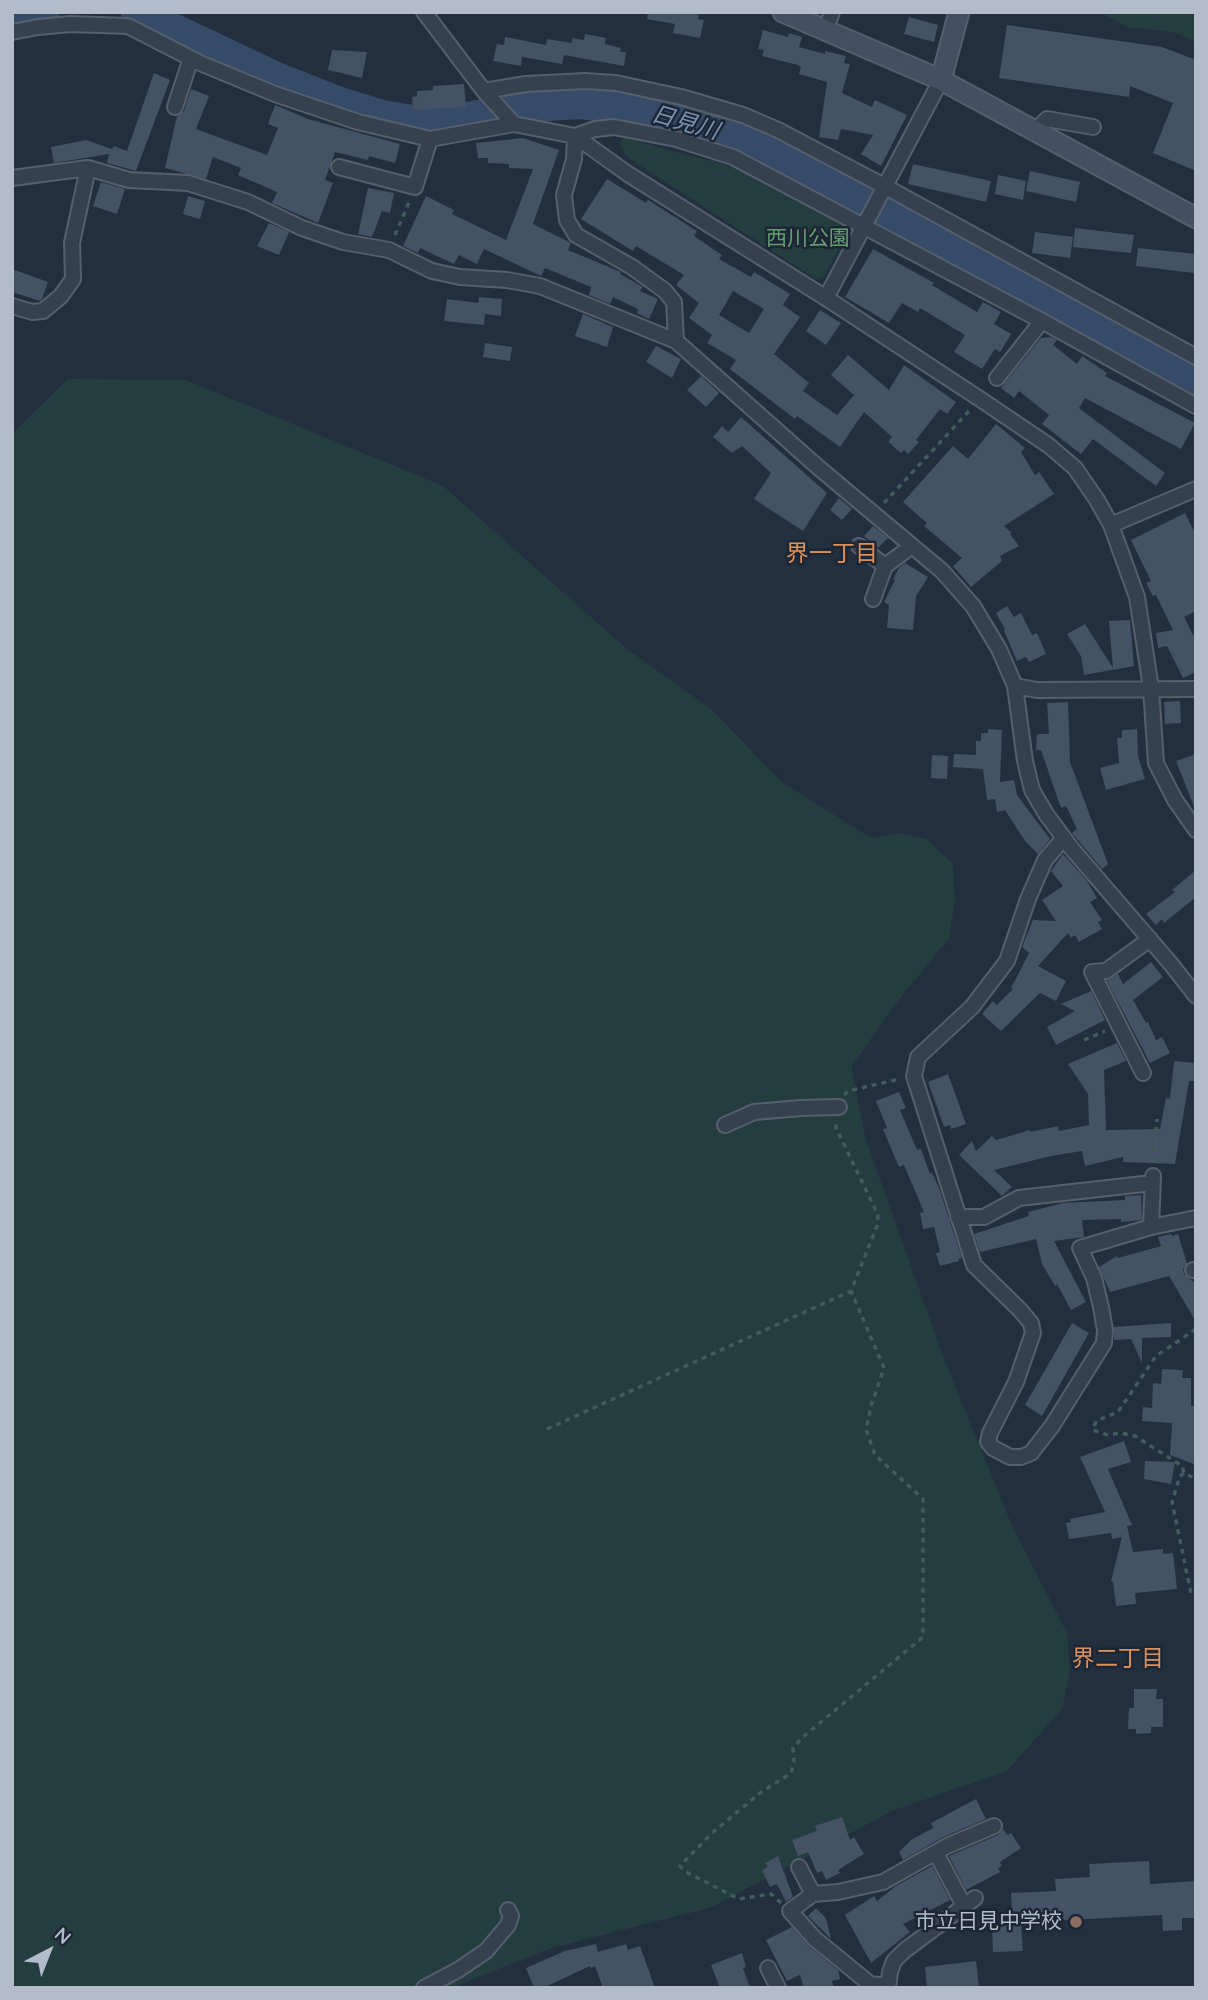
<!DOCTYPE html>
<html>
<head>
<meta charset="utf-8">
<style>
  body { margin:0 }
  #map { position:relative; width:1208px; height:2000px; overflow:hidden; background:#222f3f; font-family:Quicksand,sans-serif }
  canvas { display:block }
  .frame { position:absolute; inset:0; border:14px solid #b2bcca; pointer-events:none }
  .north { position:absolute; left:14px; top:1916px; width:70px; height:70px; -webkit-text-stroke:5px #1c2634; paint-order:stroke; rotate:42deg; font-size:19px; font-weight:700; line-height:28px; text-align:center; color:#b2bcca }
  .north::after { content:''; display:block; margin:auto; width:24px; height:32px; background:#b2bcca; clip-path:polygon(50% 0,100% 100%,50% 72%,0 100%) }
</style>
</head>
<body>
<div id="map">
<canvas width="1208" height="2000"></canvas>
<div class="frame"></div>
<div class="north">N</div>
</div>
<script>
const ctx = document.querySelector('canvas').getContext('2d');
ctx.lineJoin = 'round';
function fill(path, color) { ctx.fillStyle = color; ctx.fill(path, 'evenodd'); }
const toPath = rows => new Path2D(rows.map(r => 'M' + r).join(''));
function stroke(path, color, width, dash) { ctx.strokeStyle = color; ctx.lineWidth = width; ctx.lineCap = dash ? 'butt' : 'round'; ctx.setLineDash(dash || []); ctx.stroke(path); }
function label(font, color, halo, rows, align = 'center') {
  ctx.font = font + ' Quicksand,"Noto Sans JP",sans-serif'; ctx.lineWidth = 5; ctx.setLineDash([]); ctx.textBaseline = 'middle'; ctx.strokeStyle = halo; ctx.fillStyle = color; for (const [text, x, y, turn = 0] of rows) {
    ctx.save(); ctx.translate(x, y); ctx.rotate((+turn || 0) * Math.PI / 180); ctx.textAlign = isNaN(turn) ? turn : align; if (halo) ctx.strokeText(text, 0, 0); ctx.fillText(text, 0, 0); ctx.restore();
  }
}
fill(toPath([
  [1100,12,1196,12,1196,42,1173,32,1127,27],
  [625,137,664,149,732,166,847,226,846,235,824,277,816,279,628,158,619,145],
  [68,379,186,380,443,486,627,649,711,709,783,783,871,838,897,833,927,839,953,864,955,901,949,938,894,1006,851,1067,866,1140,943,1356,1013,1528,1067,1633,1070,1671,1062,1709,1007,1771,892,1811,710,1908,551,1948,451,1988,12,1988,12,434]
]), '#243e40');
stroke(toPath([
  [137,12,276,78,337,102,382,116,425,123,453,121,529,106,580,103,645,111,716,131,768,150,890,214,999,272,1103,333,1196,383],
  [12,17,44,12]
]), '#354b67', 32);
fill(toPath([
  [648,12,687,12,699,15,698,19,704,20,700,38,673,33,675,24,647,19],
  [909,17,938,25,934,42,904,34],
  [1007,25,1162,47,1196,60,1196,171,1153,153,1173,103,1130,86,1129,97,999,78],
  [763,30,788,37,789,33,802,37,799,47,825,54,825,51,846,56,844,63,850,64,842,93,872,107,875,100,907,115,881,166,861,154,873,135,841,129,838,140,819,137,827,82,799,74,801,68,798,65,762,56,764,50,758,49],
  [585,34,606,38,605,44,621,48,620,52,626,52,624,66,564,55,562,64,522,57,521,66,493,61,497,44,504,45,505,37,546,45,547,39,572,43,572,38,584,40],
  [332,50,367,52,362,78,328,70],
  [154,73,170,80,136,171,107,163,109,154,54,163,51,147,86,140,112,149,114,146,127,151],
  [464,84,466,107,413,110,412,97,417,96,417,91,433,90,433,86],
  [191,89,209,96,196,129,267,155,278,128,268,124,275,105,308,119,400,144,395,163,369,156,368,160,335,152,325,180,333,183,318,223,272,203,277,192,238,175,241,168,213,157,206,179,165,168,177,116,184,111],
  [523,138,559,150,533,224,571,243,568,250,621,272,620,274,643,287,640,291,658,299,649,319,637,313,638,309,613,297,610,304,589,295,591,287,545,268,541,276,484,249,477,264,459,255,454,264,420,248,418,253,403,246,426,196,454,210,452,214,506,240,533,169,509,168,509,164,488,163,488,158,478,158,476,143],
  [913,164,991,181,986,202,908,184],
  [1030,171,1080,182,1076,202,1026,191],
  [998,175,1026,181,1023,200,995,194],
  [607,179,646,203,648,200,697,231,694,236,722,255,719,259,751,277,754,272,790,294,783,305,800,317,774,354,809,383,803,391,837,415,854,395,831,375,848,355,889,390,904,365,956,402,947,414,940,409,916,440,919,442,908,454,904,450,901,453,888,442,892,437,864,412,840,447,797,416,795,419,730,369,736,360,707,343,712,335,689,318,699,303,676,285,684,275,636,246,633,251,581,219],
  [733,291,764,309,749,333,719,315],
  [101,182,125,189,117,214,93,206],
  [368,188,394,193,390,213,382,211,372,237,358,234],
  [188,196,205,201,200,219,183,214],
  [269,223,289,232,279,255,257,246],
  [1075,228,1134,235,1131,253,1073,247],
  [1035,232,1073,237,1070,258,1032,253],
  [1138,248,1196,254,1194,273,1136,266],
  [873,249,934,283,932,285,977,312,983,302,1001,312,994,324,1011,334,1000,352,995,349,982,369,954,352,965,335,920,308,918,312,902,303,889,323,845,297],
  [12,269,48,282,42,299,40,301,12,292],
  [479,297,502,299,501,316,485,314,484,325,444,321,447,299,478,303],
  [820,310,841,323,826,345,806,331],
  [583,314,613,327,607,347,575,336],
  [1051,337,1057,340,1053,345,1077,364,1082,356,1107,373,1105,376,1195,423,1181,449,1085,398,1079,408,1165,473,1156,486,1093,439,1081,454,1042,424,1049,415,1019,391,1014,398,1001,388,1041,338],
  [485,343,512,347,510,361,483,357],
  [656,346,681,359,672,378,646,362],
  [701,376,719,393,706,407,687,390],
  [741,417,827,493,803,531,754,499,771,473,742,446,732,453,713,437,722,426,728,432],
  [996,424,1025,448,1021,452,1035,475,1039,472,1054,494,1004,526,1012,533,1010,534,1019,546,1000,556,1002,561,971,587,953,566,962,558,924,526,927,523,903,502,953,446,968,459],
  [839,498,852,509,842,520,830,510],
  [1185,513,1196,535,1196,611,1184,617,1196,641,1196,672,1183,678,1167,646,1158,648,1156,633,1173,630,1156,595,1153,596,1146,583,1151,581,1131,540],
  [873,526,888,538,878,548,864,536],
  [905,563,928,577,916,596,913,630,887,628,889,605,884,602,895,580,893,579,899,568],
  [1007,606,1014,617,1021,613,1032,635,1037,633,1046,654,1029,662,1026,657,1017,661,1004,631,1005,629,996,613],
  [1130,620,1134,666,1084,675,1081,656,1067,634,1085,624,1113,668,1109,621],
  [1180,701,1181,723,1165,724,1164,702],
  [1068,702,1070,762,1108,864,1102,869,1072,833,1077,829,1066,806,1061,808,1041,750,1036,750,1037,734,1049,734,1047,703],
  [988,729,1002,730,1000,782,1014,780,1017,795,1050,839,1038,854,1025,841,1005,810,997,812,995,799,987,800,983,769,953,767,954,754,976,755,976,741,981,741,981,733,988,733],
  [1137,729,1138,756,1145,779,1106,790,1100,768,1119,763,1117,738,1122,738,1122,730],
  [1196,754,1196,809,1195,809,1176,761],
  [932,755,948,756,947,779,931,778],
  [1063,854,1087,881,1097,898,1090,902,1102,920,1098,922,1102,929,1079,942,1075,935,1071,938,1068,933,1038,966,1066,981,1056,1001,1040,993,1001,1031,982,1014,993,1001,997,1005,1013,989,1011,988,1029,953,1022,947,1033,920,1056,921,1042,900,1063,886,1051,871],
  [1196,870,1196,897,1164,923,1162,919,1156,925,1146,914,1175,892,1172,890],
  [1151,962,1163,977,1133,1000,1146,1023,1148,1022,1156,1040,1162,1037,1170,1053,1150,1063,1107,981,1118,974,1123,984],
  [1091,991,1105,1020,1056,1045,1047,1027,1075,1011,1061,1004],
  [1117,1043,1126,1061,1104,1070,1106,1130,1160,1129,1166,1098,1170,1099,1174,1061,1196,1063,1196,1081,1189,1081,1175,1164,1123,1162,1123,1157,1085,1166,1082,1151,1051,1156,994,1170,1012,1187,1002,1196,959,1155,972,1141,976,1151,992,1136,996,1140,1030,1130,1030,1132,1058,1126,1059,1131,1089,1125,1088,1094,1068,1064],
  [948,1074,966,1124,951,1129,950,1125,944,1127,928,1082],
  [899,1092,906,1108,900,1110,917,1150,921,1149,930,1174,932,1173,939,1188,962,1258,958,1259,959,1261,940,1266,936,1253,940,1252,934,1227,923,1229,920,1213,924,1212,904,1165,899,1167,883,1129,887,1128,876,1101],
  [1141,1195,1142,1220,1121,1222,1121,1219,1082,1220,1084,1237,1054,1241,1086,1302,1071,1310,1057,1284,1055,1286,1042,1264,1036,1239,980,1252,974,1234,1029,1216,1028,1212,1063,1203,1125,1200,1125,1196],
  [1171,1234,1172,1236,1178,1234,1187,1263,1183,1269,1184,1274,1196,1284,1196,1322,1169,1276,1110,1292,1099,1267,1117,1256,1118,1258,1161,1246,1158,1237],
  [1072,1323,1089,1333,1042,1416,1025,1405],
  [1171,1323,1171,1337,1142,1338,1142,1363,1131,1339,1114,1340,1114,1327],
  [1162,1369,1183,1370,1182,1378,1191,1378,1191,1406,1196,1406,1196,1465,1170,1455,1172,1423,1142,1421,1143,1407,1152,1408,1153,1383,1161,1384],
  [1124,1441,1131,1462,1108,1469,1132,1525,1127,1526,1133,1552,1163,1549,1163,1554,1173,1553,1177,1589,1135,1593,1136,1604,1116,1606,1113,1582,1111,1581,1122,1537,1112,1539,1111,1533,1069,1539,1066,1523,1071,1522,1070,1519,1105,1512,1080,1457],
  [1145,1461,1175,1462,1171,1484,1144,1479],
  [1134,1689,1157,1689,1156,1699,1163,1699,1163,1727,1151,1727,1151,1733,1136,1734,1136,1729,1128,1729,1129,1708,1134,1708],
  [976,1799,986,1819,943,1837,903,1860,899,1852,911,1840,933,1828,931,1823],
  [842,1817,850,1840,854,1837,864,1854,838,1870,840,1873,826,1880,822,1871,817,1873,808,1852,798,1856,792,1840,817,1831,815,1826],
  [1003,1829,1007,1835,1011,1833,1021,1848,1000,1862,1002,1866,998,1868,1000,1872,966,1890,949,1856,998,1835],
  [778,1856,793,1897,786,1902,777,1884,770,1887,762,1870,768,1867,765,1863],
  [1149,1861,1150,1884,1196,1881,1196,1918,1182,1918,1182,1930,1163,1931,1162,1915,1013,1923,1011,1893,1056,1891,1055,1879,1090,1877,1089,1864],
  [932,1866,950,1900,903,1924,910,1932,871,1963,845,1915,874,1896,877,1901,896,1886],
  [816,1908,826,1918,831,1939,808,1916],
  [1021,1923,1023,1951,993,1952,992,1924],
  [792,1927,809,1946,838,1970,840,1979,832,1981,834,1988,804,1988,800,1975,787,1981,766,1940],
  [596,1944,598,1952,626,1944,628,1950,640,1946,655,1988,603,1988,595,1966,591,1968,590,1966,543,1988,534,1988,526,1968,565,1951],
  [742,1953,746,1967,743,1968,750,1988,720,1988,711,1965],
  [976,1961,979,1988,927,1988,925,1967]
]), '#435264');
const street = toPath([
  [424,12,484,91,514,124],
  [826,29,832,12],
  [12,32,38,27,70,24,128,26,200,63,275,94,358,122,430,139,514,124,575,136,628,174,826,298,980,399,1048,445,1075,468,1097,500,1111,525,1137,597,1151,688,1156,763,1175,800,1196,830],
  [484,91,526,84,585,81,616,83,681,97,743,115,778,130,884,186,1196,357],
  [175,107,191,58],
  [1036,130,1047,119,1093,127],
  [575,136,595,129,614,127,676,139,733,157,1042,321,1196,406],
  [575,136,574,159,564,195,567,220,576,235,632,267,665,291,674,302,676,341],
  [339,167,415,187,430,139],
  [12,178,88,168,129,180,188,183,248,202,302,228,343,242,389,250,432,271,460,277,507,280,540,286,676,341,819,468,942,571,973,606,999,649,1015,686,1025,761,1032,790,1046,814,1072,849,1171,964,1196,996],
  [826,298,941,80],
  [12,306,32,312,43,311,61,296,73,279,72,243,88,168],
  [997,378,1042,321],
  [1111,525,1196,489],
  [859,546,885,566],
  [873,599,885,566,912,546],
  [1015,686,1037,690,1196,689],
  [1064,838,1045,860,1028,899,1007,961,972,1007,918,1057,914,1076,974,1265,1020,1310,1031,1323,1033,1333,1016,1382,990,1433,988,1442,993,1448,1010,1457,1021,1457,1031,1453,1052,1426,1104,1343,1105,1330,1101,1307,1094,1278,1080,1248,1151,1227,1196,1218],
  [1143,1073,1092,972,1106,971,1150,939],
  [725,1125,754,1112,801,1108,839,1107],
  [958,1217,984,1217,1019,1198,1152,1183],
  [1151,1227,1153,1176],
  [1193,1270,1196,1270],
  [936,1853,964,1906],
  [799,1867,813,1894],
  [768,1968,778,1988],
  [888,1986,870,1984,815,1939,790,1911,813,1894,838,1892,883,1882,947,1846,994,1826],
  [424,1988,458,1970,486,1951,508,1925,511,1916,508,1910],
  [888,1988,890,1972,894,1961,904,1951,975,1898]
]);
const secondary = toPath([
  [783,12,941,80,1196,218],
  [941,80,959,12]
]);
stroke(street, '#555f6d', 18);
stroke(secondary, '#555f6d', 23);
stroke(toPath([
  [395,235,410,200],
  [884,503,969,411],
  [1084,1040,1105,1031],
  [844,1095,848,1091,900,1079],
  [1154,1162,1157,1119],
  [1196,1329,1156,1356,1118,1412,1096,1421,1093,1430,1108,1435,1120,1433,1135,1436,1182,1466,1184,1473,1196,1479],
  [547,1429,851,1291],
  [1184,1473,1180,1476,1172,1502,1192,1598],
  [781,1903,771,1894,739,1899,686,1872,680,1866,711,1834,760,1793,791,1773,794,1762,793,1748,803,1737,923,1637,923,1499,875,1455,866,1429,871,1406,884,1368,851,1291,877,1226,878,1215,836,1128,836,1122]
]), '#425b5d', 3.5, [5, 5]);
stroke(street, '#36414f', 14);
stroke(secondary, '#445062', 19);
for (const [x, y, r, color] of [
  [1076,1922,7,"#8d6e63"]
]) { const dot = new Path2D(); dot.arc(x, y, r, 0, 2 * Math.PI); ctx.fillStyle = color; ctx.fill(dot); stroke(dot, '#1c2634', 2.5); }
label('21px', '#689d73', '#1c2634', [
  ["西川公園",808,239]
]);
label('21px', '#b2bcca', '#1c2634', [
  ["市立日見中学校",1062,1922]
], 'right');
label('italic 23px', '#7893b3', '#1c2634', [
  ["日見川",685,123,16]
]);
label('23px', '#dc915c', '#1c2634', [
  ["界一丁目",832,554],
  ["界二丁目",1118,1659]
]);
</script>
</body>
</html>
